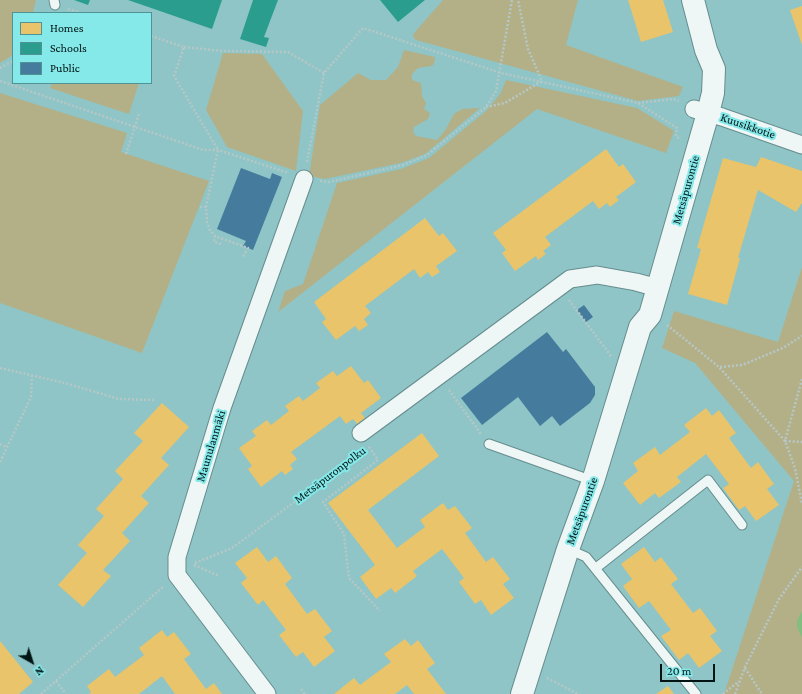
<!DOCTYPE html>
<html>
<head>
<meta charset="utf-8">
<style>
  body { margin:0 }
  #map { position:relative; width:802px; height:694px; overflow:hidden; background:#8fc5c6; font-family:"Crimson Pro",serif }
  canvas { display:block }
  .legend { position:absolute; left:12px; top:12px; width:140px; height:72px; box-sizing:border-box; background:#85e8e9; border:1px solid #509394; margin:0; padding:5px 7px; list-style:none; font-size:12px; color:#011414 }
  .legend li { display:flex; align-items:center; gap:8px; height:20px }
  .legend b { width:20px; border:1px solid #509394 }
  .north { position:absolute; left:12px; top:642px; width:40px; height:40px; -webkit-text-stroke:3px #85e8e9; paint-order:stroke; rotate:141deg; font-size:11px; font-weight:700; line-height:16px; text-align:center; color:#011414 }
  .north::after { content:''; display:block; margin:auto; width:14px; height:18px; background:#011414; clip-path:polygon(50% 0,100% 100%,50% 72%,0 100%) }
  .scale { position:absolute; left:660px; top:664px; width:55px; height:18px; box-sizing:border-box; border:2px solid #011414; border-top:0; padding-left:5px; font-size:12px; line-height:14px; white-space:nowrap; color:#011414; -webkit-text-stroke:3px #85e8e9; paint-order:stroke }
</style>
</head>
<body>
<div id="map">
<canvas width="802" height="694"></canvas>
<ul class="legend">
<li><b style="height:11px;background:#e9c46a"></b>Homes</li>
<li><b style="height:11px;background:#2a9d8f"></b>Schools</li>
<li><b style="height:11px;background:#457b9d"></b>Public</li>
</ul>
<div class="north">N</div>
<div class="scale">20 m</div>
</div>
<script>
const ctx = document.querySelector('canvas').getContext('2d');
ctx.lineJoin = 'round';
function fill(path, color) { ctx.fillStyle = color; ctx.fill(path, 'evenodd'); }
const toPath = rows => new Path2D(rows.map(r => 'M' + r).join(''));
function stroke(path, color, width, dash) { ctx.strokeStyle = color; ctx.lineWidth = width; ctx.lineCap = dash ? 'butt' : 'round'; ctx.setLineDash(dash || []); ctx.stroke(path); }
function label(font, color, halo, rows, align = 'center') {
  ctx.font = font + ' "Crimson Pro",serif'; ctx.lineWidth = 4; ctx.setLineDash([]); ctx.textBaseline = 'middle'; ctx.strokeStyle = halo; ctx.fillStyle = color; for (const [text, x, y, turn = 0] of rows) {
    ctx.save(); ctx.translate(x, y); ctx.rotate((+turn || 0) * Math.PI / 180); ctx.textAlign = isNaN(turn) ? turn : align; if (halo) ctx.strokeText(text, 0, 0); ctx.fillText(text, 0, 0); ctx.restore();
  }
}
fill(toPath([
  [0,0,36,0,33,13,13,13,13,55,0,63],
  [443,0,578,0,566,45,683,87,679,96,638,101,416,40,413,37,414,33],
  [404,50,435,57,434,64,431,66,418,68,412,74,412,80,421,83,422,96,426,103,424,109,430,113,428,119,414,127,413,132,416,136,437,140,446,129,454,114,462,109,480,108,425,154,401,163,325,179,309,176,320,105,358,73,371,80,386,80,398,67],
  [223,53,262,54,303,111,296,171,227,147,206,110],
  [506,80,637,108,674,131,666,153,537,109,278,312,285,291,303,284,337,183,401,169,429,158,486,111,500,94],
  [52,83,139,83,129,114,50,88],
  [0,93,127,133,121,152,209,181,142,353,0,303],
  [802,267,802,694,724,694,794,481,695,363,662,348,674,311,778,342]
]), '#b3b087');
fill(toPath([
  [802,611,802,638,797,627,797,621]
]), '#83bd7f');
fill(toPath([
  [628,0,663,0,673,32,641,42],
  [802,6,802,45,790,10],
  [606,149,619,167,623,164,636,182,616,197,619,200,610,207,607,203,599,209,593,201,545,237,551,245,543,251,546,254,538,260,536,256,515,271,502,253,506,250,493,233],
  [761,157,802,171,802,203,796,212,758,190,738,258,740,258,727,305,688,294,701,249,697,248,723,158,756,167],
  [425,218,439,236,443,233,457,251,436,266,440,272,432,277,428,272,420,278,414,269,365,306,371,313,364,319,368,325,359,331,355,326,336,340,322,322,326,319,314,302],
  [351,366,364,383,368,380,381,398,361,413,365,418,357,424,353,419,346,424,340,416,291,452,297,459,290,465,293,469,285,475,282,471,261,487,248,469,252,466,239,448,256,436,252,431,267,420,271,425,289,411,285,406,299,396,303,401,320,388,316,383,333,371,337,376],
  [162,403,189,427,161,458,169,465,141,496,149,503,122,533,130,541,103,570,111,576,83,607,58,585,87,553,78,545,104,516,96,509,123,479,115,471,143,441,134,433],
  [706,408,712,416,719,410,736,433,729,438,751,468,758,462,774,484,767,489,779,505,756,521,745,506,739,510,723,488,729,484,706,454,677,477,681,482,659,498,655,493,640,505,623,483,638,471,633,463,655,447,660,455,690,432,684,425],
  [422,433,439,456,368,510,397,548,425,527,420,520,443,503,448,510,455,506,472,528,465,533,486,562,493,557,510,579,503,584,514,598,491,615,481,600,475,604,459,582,464,578,442,549,413,571,417,576,395,593,391,588,376,599,360,577,375,565,328,503],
  [257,547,268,562,276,556,292,578,285,584,307,614,315,609,332,631,324,637,335,651,314,667,303,652,296,657,279,635,286,630,263,600,258,605,241,583,247,578,235,563],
  [644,547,655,562,661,557,678,579,671,584,693,613,700,608,717,631,710,636,722,651,699,668,688,653,679,660,661,636,671,630,649,601,639,608,623,586,632,579,621,564],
  [162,630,167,637,174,632,191,654,184,659,206,689,214,683,222,694,175,694,162,676,139,694,89,694,91,692,87,686,109,669,115,677,144,655,139,648],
  [405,639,411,646,418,640,435,663,427,669,446,694,414,694,407,685,395,694,334,694,354,678,360,685,391,662,384,654],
  [0,641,33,682,19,694,0,694],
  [668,686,674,694,656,694]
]), '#e9c46a');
fill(toPath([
  [74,0,90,0,88,5],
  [128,0,222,0,212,29],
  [253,0,278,0,264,37,269,38,266,47,240,39],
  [380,0,425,0,398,22]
]), '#2a9d8f');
fill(toPath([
  [241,168,270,179,272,173,282,177,253,250,243,246,246,241,217,229],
  [584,305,593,317,586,322,577,310],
  [547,332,563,352,566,349,595,387,595,395,590,403,560,426,552,416,540,426,518,397,482,425,461,398]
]), '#457b9d');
const service = toPath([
  [54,0,55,5],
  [489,444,593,481],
  [568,549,586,557,696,694],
  [596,568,708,480,742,525]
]);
const minor = toPath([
  [694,109,722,117,802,145],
  [361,433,570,279,597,275,636,282,658,288],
  [267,694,177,575,177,557,222,408,304,179]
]);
const tertiary = toPath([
  [522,694,568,549,593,481,640,327,650,315,708,113,713,93,714,69,706,50,693,0]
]);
stroke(service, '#668d8e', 11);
stroke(minor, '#668d8e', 19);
stroke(tertiary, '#668d8e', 24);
stroke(toPath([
  [68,9,81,13],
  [151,36,184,47,174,76,218,150,206,207,207,222,210,230,215,236],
  [184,47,222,51,288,52,324,73],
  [0,68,13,61],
  [0,81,203,150,218,150,289,173],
  [638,103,673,99,679,101],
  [486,107,505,103,542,81,528,49,518,0],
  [126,154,139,114],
  [307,162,324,73,363,28,501,73,638,103,677,128,676,137,681,139],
  [320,181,329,182,403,165,427,155,486,107,496,91,512,0],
  [200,207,206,207],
  [221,244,214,242,215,236,248,248,243,257],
  [569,300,611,356],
  [667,325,719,367,785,441,795,468,802,504],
  [720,367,742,365,783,348,802,336],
  [0,368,65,383,119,399,155,400],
  [802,379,785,441,802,442],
  [449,390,481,434],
  [0,444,7,447],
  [369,447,378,460,323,502,344,534,349,578,380,611],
  [0,462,31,397,32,376],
  [195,563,232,548,365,450],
  [194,565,219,576],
  [745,668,762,694],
  [547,678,578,694],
  [56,681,66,694],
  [301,689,305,694],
  [41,694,164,586],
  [723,694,739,681],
  [735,694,745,667,779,599,802,567]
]), '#b6c7c7', 2.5, [2, 2]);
stroke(service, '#eef6f6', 9);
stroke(minor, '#eef6f6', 17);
stroke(tertiary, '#eef6f6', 22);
label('12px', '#011414', '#85e8e9', [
  ["Kuusikkotie",748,126,19],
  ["Metsäpurontie",686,190,-74],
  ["Maunulanmäki",211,446,-73],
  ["Metsäpuronpolku",330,475,-37],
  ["Metsäpurontie",582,511,-70]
]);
</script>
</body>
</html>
